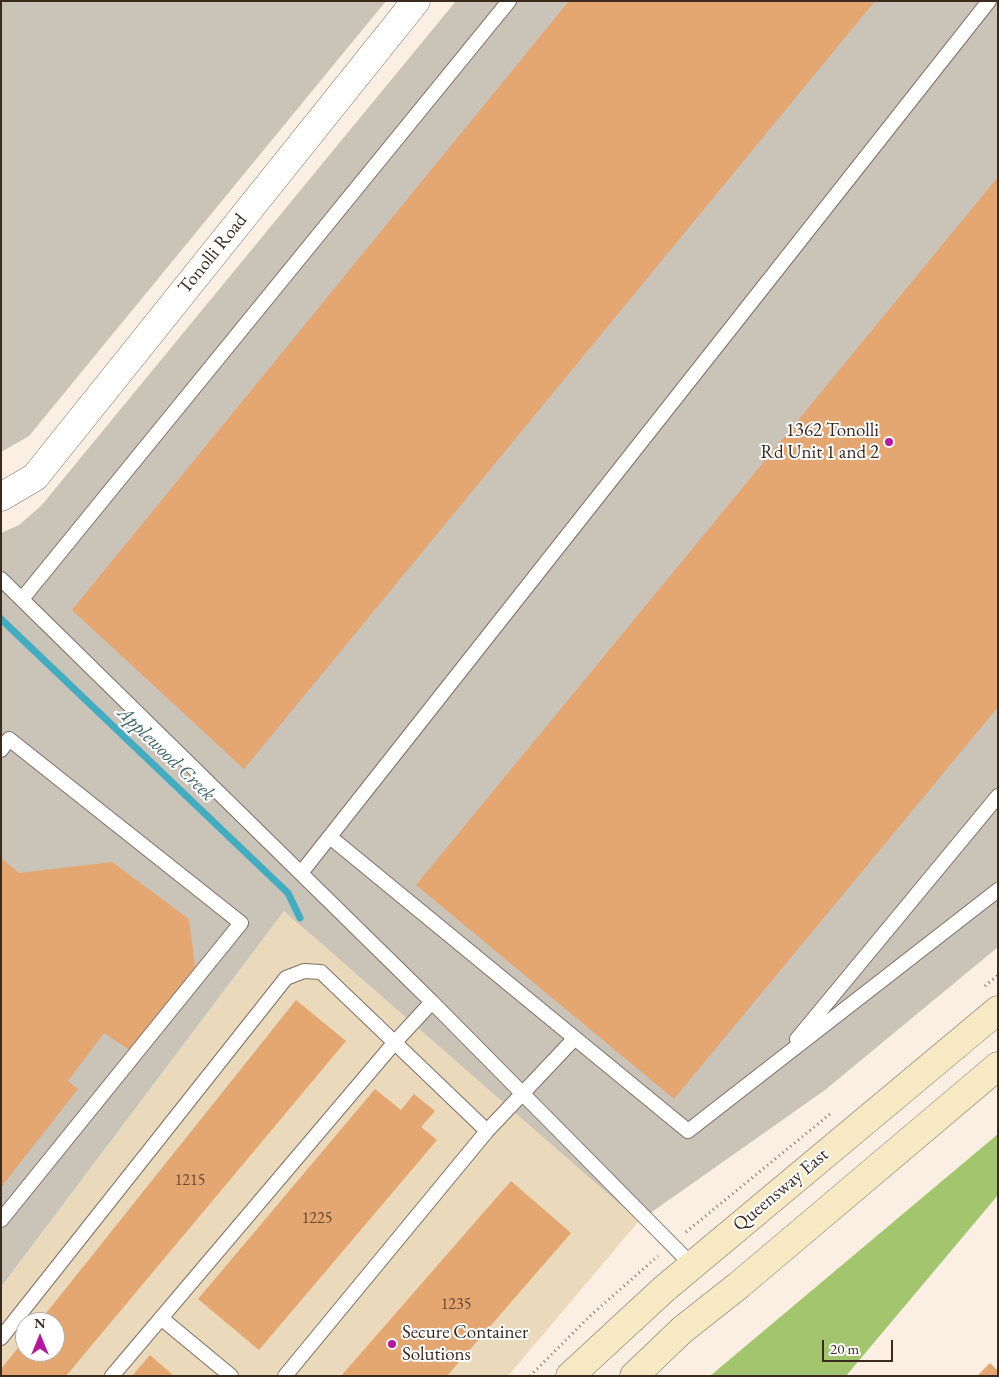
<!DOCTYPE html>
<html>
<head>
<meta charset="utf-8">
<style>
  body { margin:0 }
  #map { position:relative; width:999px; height:1377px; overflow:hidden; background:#faefe2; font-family:"EB Garamond",serif }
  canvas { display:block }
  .frame { position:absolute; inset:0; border:2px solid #3b2a1e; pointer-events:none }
  .north { position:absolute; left:15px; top:1312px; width:50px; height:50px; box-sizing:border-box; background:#fff; border:1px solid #b1aaa5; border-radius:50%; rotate:0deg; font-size:14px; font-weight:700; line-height:20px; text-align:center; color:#3b2a1e }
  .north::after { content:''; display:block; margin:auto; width:18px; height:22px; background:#b5179e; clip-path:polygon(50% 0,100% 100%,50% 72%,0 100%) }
  .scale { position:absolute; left:822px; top:1340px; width:71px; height:22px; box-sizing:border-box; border:2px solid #3b2a1e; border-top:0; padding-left:6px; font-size:15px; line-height:18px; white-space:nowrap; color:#3b2a1e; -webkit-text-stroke:4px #fff; paint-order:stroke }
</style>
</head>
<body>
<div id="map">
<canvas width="999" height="1377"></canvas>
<div class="frame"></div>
<div class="north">N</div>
<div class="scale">20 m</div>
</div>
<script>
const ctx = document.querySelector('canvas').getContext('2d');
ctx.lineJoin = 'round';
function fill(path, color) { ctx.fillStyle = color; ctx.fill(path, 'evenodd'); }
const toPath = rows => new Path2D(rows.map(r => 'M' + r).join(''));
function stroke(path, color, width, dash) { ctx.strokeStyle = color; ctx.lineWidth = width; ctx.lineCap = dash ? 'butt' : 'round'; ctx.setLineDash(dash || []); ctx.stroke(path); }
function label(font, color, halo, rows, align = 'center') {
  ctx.font = font + ' "EB Garamond",serif'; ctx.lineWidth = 4; ctx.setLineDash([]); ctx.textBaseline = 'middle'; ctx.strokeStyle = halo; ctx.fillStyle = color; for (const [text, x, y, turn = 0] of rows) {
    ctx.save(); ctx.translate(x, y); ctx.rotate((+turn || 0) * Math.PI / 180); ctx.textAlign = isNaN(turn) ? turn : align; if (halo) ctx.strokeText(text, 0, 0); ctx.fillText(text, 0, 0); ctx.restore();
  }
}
fill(toPath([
  [284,911,639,1221,508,1376,1,1376,1,1287],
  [25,1322,55,1322,55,1352,25,1352]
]), '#ead9ba');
fill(toPath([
  [1,1,386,1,29,436,1,452],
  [456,1,998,1,998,947,825,1090,639,1221,284,911,1,1287,1,533,19,525,41,506]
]), '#cac3b8');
fill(toPath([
  [998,1134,998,1195,846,1376,710,1376]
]), '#a2c56e');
stroke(toPath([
  [1,619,288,893,300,918]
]), '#42acc1', 7);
fill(toPath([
  [569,1,875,1,244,769,72,610],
  [998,177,998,707,674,1099,416,885],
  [1,858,19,873,112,862,189,919,196,973,131,1051,104,1033,68,1081,78,1089,1,1187],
  [296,1000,346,1041,66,1376,1,1376,1,1369,25,1339,25,1352,55,1352,55,1322,39,1322],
  [375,1089,401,1110,414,1094,435,1111,421,1127,437,1140,259,1350,198,1299],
  [511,1181,571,1233,447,1376,341,1376],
  [150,1355,174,1376,132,1376],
  [990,1363,998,1371,998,1376,977,1376]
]), '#e5a771');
const lane = toPath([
  [1,579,432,1002],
  [22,599,509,1],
  [1,750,9,739,241,923,1,1220],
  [330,837,688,1131,998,890],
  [301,873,989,1],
  [797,1039,998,796],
  [161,1318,231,1376],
  [1,1338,286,978,304,971,321,972,487,1131],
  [112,1376,395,1042,432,1002,692,1265],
  [285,1376,487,1131,575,1038]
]);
const street = toPath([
  [1,497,35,477,416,1]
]);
const secondary = toPath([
  [570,1376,664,1289,998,1010],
  [634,1376,682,1330,739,1285,998,1066]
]);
stroke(lane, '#7e6f63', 16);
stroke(street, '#7e6f63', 29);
stroke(secondary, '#7e6f63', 29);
stroke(toPath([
  [985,986,998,975],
  [686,1232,830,1114],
  [530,1376,590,1316,658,1256]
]), '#7e6f63', 3, [1, 4]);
stroke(lane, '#fff', 14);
stroke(street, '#fff', 28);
stroke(secondary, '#f7e9c3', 28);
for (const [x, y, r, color] of [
  [889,442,5,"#b5179e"],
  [392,1344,5,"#b5179e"]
]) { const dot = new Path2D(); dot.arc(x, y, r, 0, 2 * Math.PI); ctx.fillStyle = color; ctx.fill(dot); stroke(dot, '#fff', 2); }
label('16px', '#664933', null, [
  ["1215",190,1181],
  ["1225",317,1219],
  ["1235",456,1305]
]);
label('19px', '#3b2a1e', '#fff', [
  ["Tonolli Road",213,254,-51],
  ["Queensway East",781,1190,-40]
]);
label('19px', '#3b2a1e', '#fff', [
  ["1362 Tonolli",879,431],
  ["Rd Unit 1 and 2",879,453],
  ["Secure Container",402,1333,"left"],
  ["Solutions",402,1355,"left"]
], 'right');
label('italic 20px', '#3e6467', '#fff', [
  ["Applewood Creek",166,754,44]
]);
</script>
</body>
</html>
